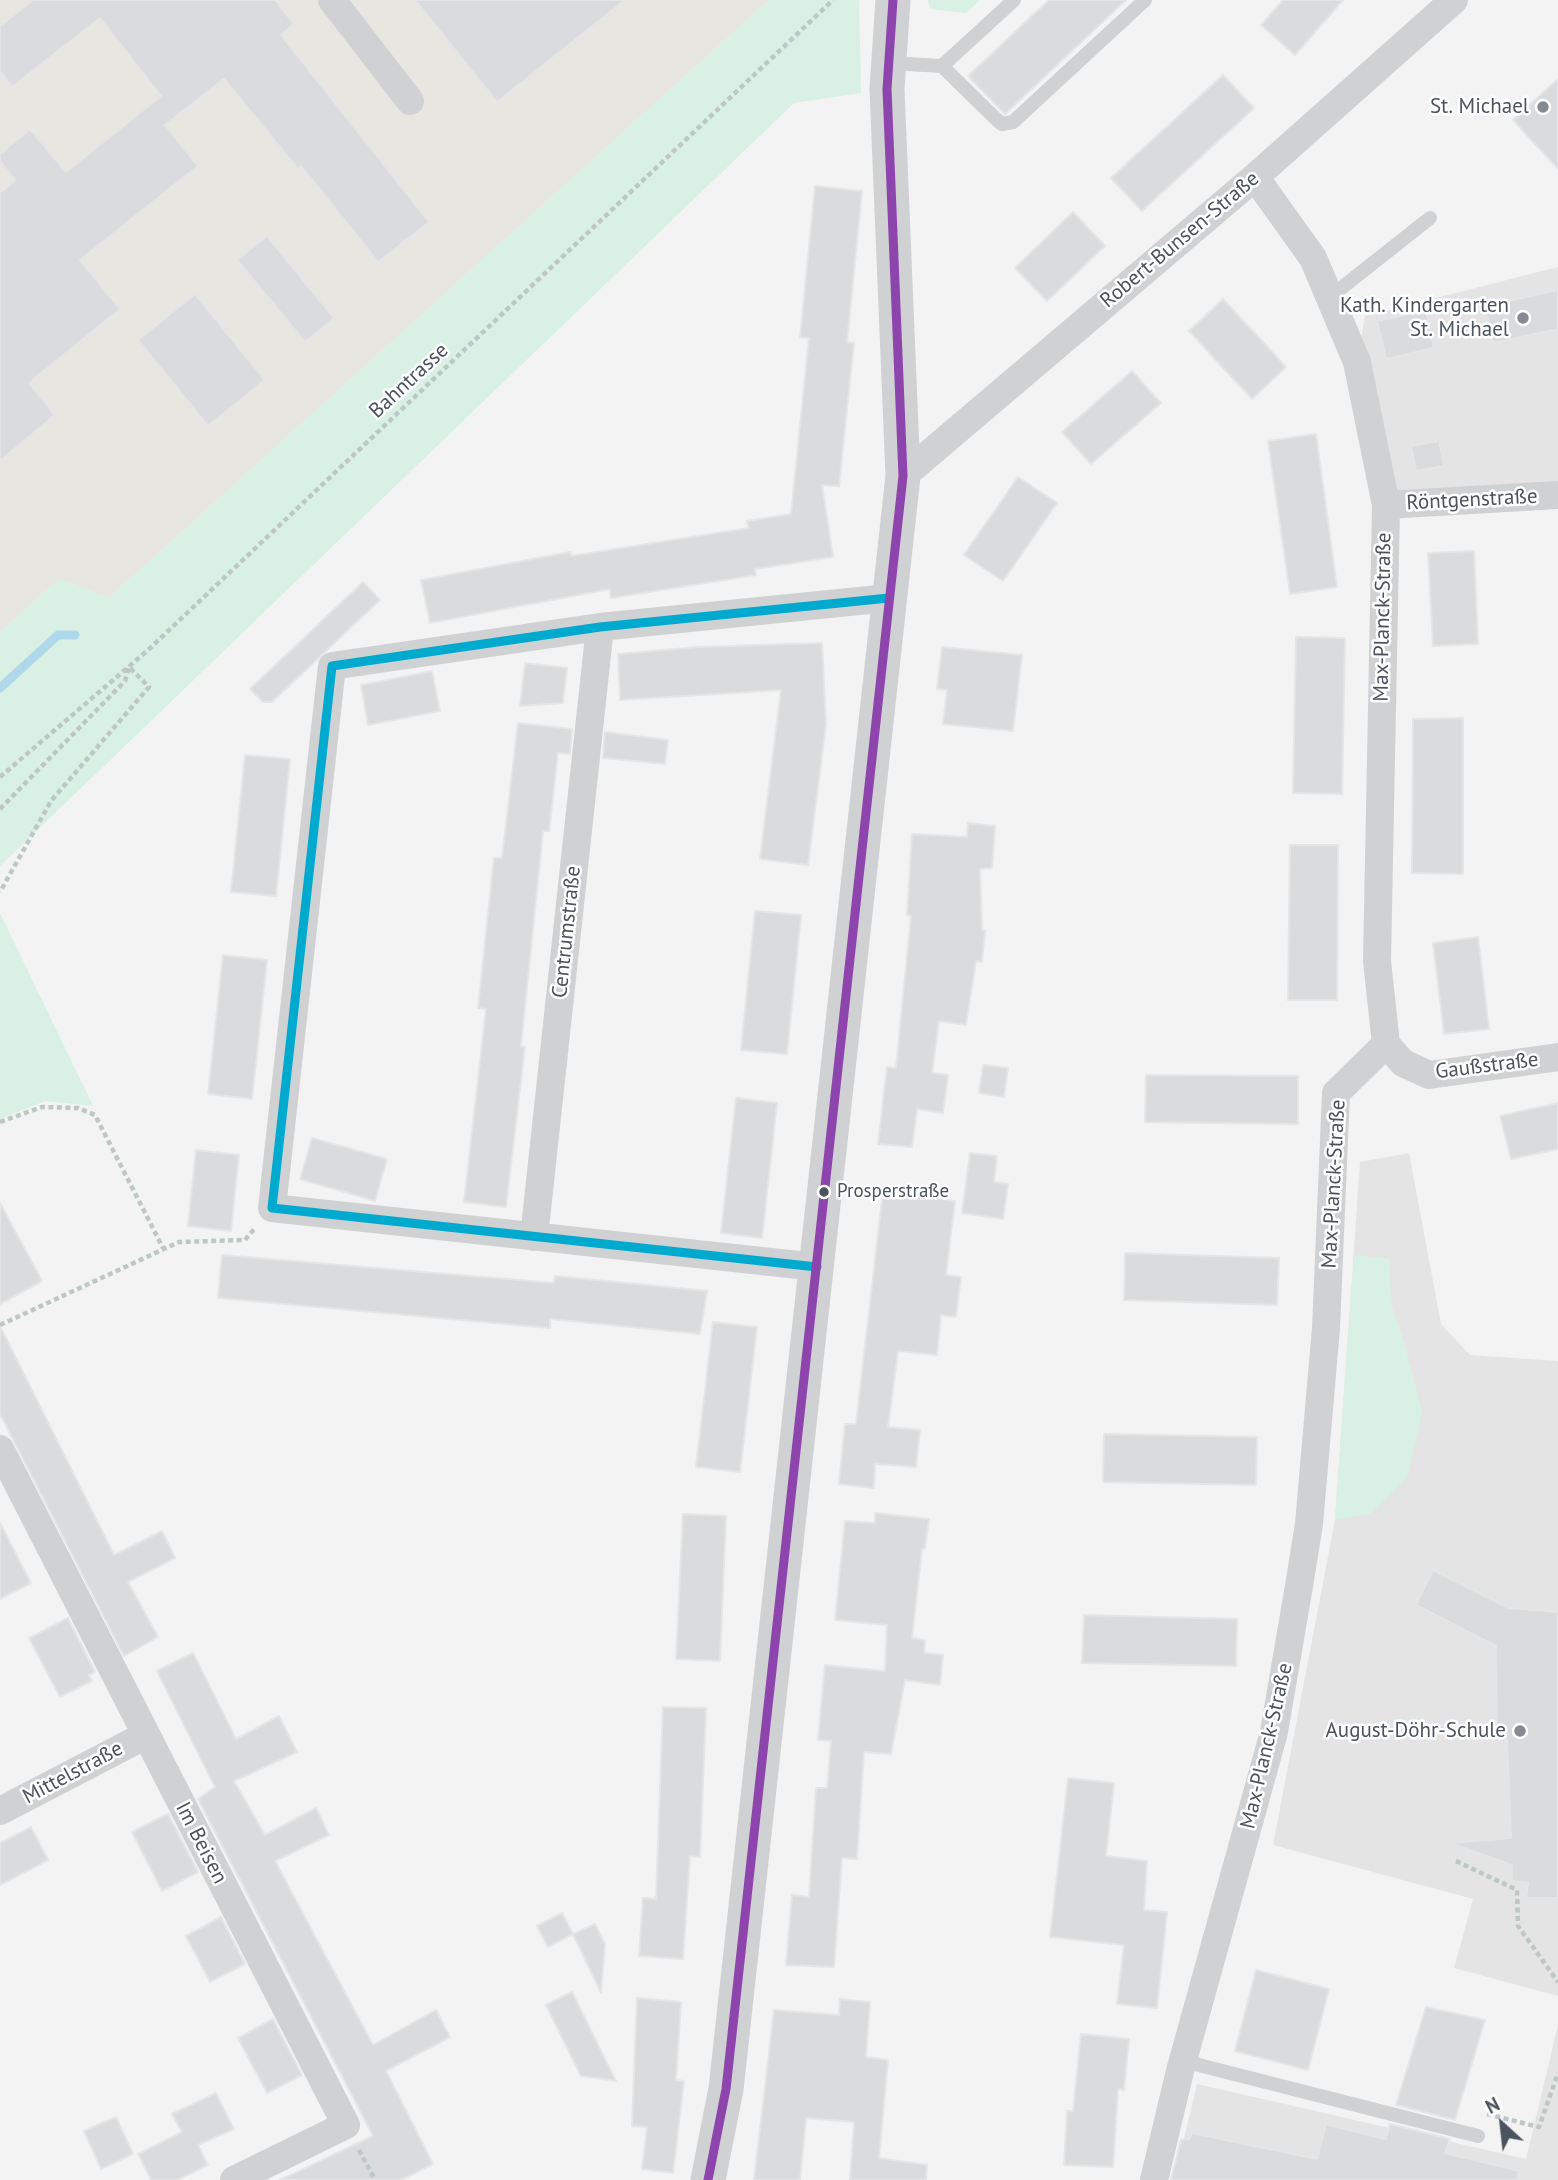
<!DOCTYPE html>
<html>
<head>
<meta charset="utf-8">
<style>
  body { margin:0 }
  #map { position:relative; width:1558px; height:2180px; overflow:hidden; background:#f3f3f3; font-family:"PT Sans",sans-serif }
  canvas { display:block }
  .north { position:absolute; left:1467px; top:2089px; width:70px; height:70px; -webkit-text-stroke:5px #fff; paint-order:stroke; rotate:333deg; font-size:19px; font-weight:700; line-height:28px; text-align:center; color:#4b535e }
  .north::after { content:''; display:block; margin:auto; width:24px; height:32px; background:#4b535e; clip-path:polygon(50% 0,100% 100%,50% 72%,0 100%) }
</style>
</head>
<body>
<div id="map">
<canvas width="1558" height="2180"></canvas>
<div class="north">N</div>
</div>
<script>
const ctx = document.querySelector('canvas').getContext('2d');
ctx.lineJoin = 'round';
function fill(path, color) { ctx.fillStyle = color; ctx.fill(path, 'evenodd'); }
const toPath = rows => new Path2D(rows.map(r => 'M' + r).join(''));
function stroke(path, color, width, dash) { ctx.strokeStyle = color; ctx.lineWidth = width; ctx.lineCap = dash ? 'butt' : 'round'; ctx.setLineDash(dash || []); ctx.stroke(path); }
function label(font, color, halo, rows, align = 'center') {
  ctx.font = font + ' "PT Sans",sans-serif'; ctx.lineWidth = 5; ctx.setLineDash([]); ctx.textBaseline = 'middle'; ctx.strokeStyle = halo; ctx.fillStyle = color; for (const [text, x, y, turn = 0] of rows) {
    ctx.save(); ctx.translate(x, y); ctx.rotate((+turn || 0) * Math.PI / 180); ctx.textAlign = isNaN(turn) ? turn : align; if (halo) ctx.strokeText(text, 0, 0); ctx.fillText(text, 0, 0); ctx.restore();
  }
}
fill(toPath([
  [0,0,769,0,109,598,59,579,0,632]
]), '#e7e6e1');
fill(toPath([
  [1558,267,1558,495,1386,505,1357,362,1365,316],
  [1409,1153,1441,1324,1470,1355,1558,1361,1558,1996,1454,1968,1473,1899,1273,1845,1335,1520,1360,1162],
  [1558,2025,1558,2180,1174,2180,1197,2084,1526,2159]
]), '#e5e4e4');
fill(toPath([
  [769,0,859,0,861,93,794,103,0,866,0,632,59,579,109,598],
  [928,0,980,0,966,13,930,9],
  [0,913,93,1106,45,1101,0,1119],
  [1354,1255,1389,1259,1392,1307,1405,1345,1422,1412,1408,1476,1370,1514,1335,1520]
]), '#d9f0e5');
stroke(toPath([
  [0,688,58,635,75,635]
]), '#b0d8eb', 9);
const building = toPath([
  [33,0,275,0,294,24,281,35,429,222,378,262,301,166,298,169,224,79,165,125,198,166,80,260,120,309,29,383,55,415,0,461,0,193,15,180,0,161,0,154,30,129,66,172,161,96,100,18,12,87,0,71,0,26,33,0],
  [415,0,625,0,497,102,415,0],
  [1049,0,1126,0,1005,114,968,76,1049,0],
  [1283,0,1343,0,1295,55,1261,25,1283,0],
  [1223,75,1254,108,1142,211,1111,178,1223,75],
  [1558,79,1558,169,1513,120,1558,79],
  [815,186,862,191,847,342,854,343,839,486,822,485,833,557,755,569,756,575,611,598,610,589,430,623,421,580,570,552,571,556,749,528,747,521,791,514,809,338,800,337,815,186],
  [1073,212,1105,246,1047,301,1015,268,1073,212],
  [267,236,334,318,305,342,237,260,267,236],
  [1558,290,1558,329,1493,343,1485,306,1558,290],
  [195,294,265,380,208,426,138,340,195,294],
  [1223,299,1286,367,1252,399,1189,331,1223,299],
  [1426,310,1434,348,1386,359,1377,321,1426,310],
  [1132,371,1161,403,1091,464,1062,432,1132,371],
  [1316,434,1337,587,1290,594,1268,441,1316,434],
  [1439,441,1444,466,1416,471,1411,446,1439,441],
  [1018,477,1057,503,1003,581,964,555,1018,477],
  [1474,551,1478,644,1433,646,1428,553,1474,551],
  [363,582,380,600,272,702,263,702,250,689,363,582],
  [1296,637,1345,638,1342,794,1293,793,1296,637],
  [822,643,826,724,808,865,760,859,781,690,620,700,618,654,698,647,822,643],
  [942,647,1022,655,1013,731,943,724,947,690,937,689,942,647],
  [525,663,567,668,563,703,520,706,525,663],
  [432,671,440,711,368,725,361,685,432,671],
  [1463,718,1463,874,1412,873,1413,719,1463,718],
  [518,723,572,729,570,754,558,753,549,831,543,831,521,1046,525,1047,506,1207,464,1202,486,1009,478,1008,494,858,502,858,518,723],
  [605,732,668,740,665,764,603,758,605,732],
  [245,755,290,759,276,896,231,892,245,755],
  [968,823,995,826,992,868,980,869,982,930,985,930,982,962,976,961,966,1025,939,1021,932,1073,948,1075,943,1113,917,1109,912,1147,878,1144,887,1067,896,1068,911,916,907,915,912,834,967,837,968,823],
  [1290,845,1338,845,1337,1000,1288,1000,1290,845],
  [755,911,801,915,787,1054,741,1050,755,911],
  [1478,937,1489,1029,1444,1034,1433,943,1478,937],
  [223,955,267,960,252,1099,208,1094,223,955],
  [983,1065,1008,1068,1004,1097,979,1093,983,1065],
  [1146,1075,1298,1076,1298,1124,1145,1122,1146,1075],
  [736,1098,777,1103,762,1238,721,1233,736,1098],
  [1558,1103,1558,1149,1511,1159,1500,1116,1558,1103],
  [312,1138,387,1159,375,1201,300,1179,312,1138],
  [196,1150,239,1155,231,1231,188,1226,196,1150],
  [970,1153,997,1156,994,1182,1008,1184,1003,1219,962,1213,970,1153],
  [883,1191,955,1201,946,1275,961,1277,956,1317,941,1315,937,1355,898,1351,888,1427,920,1430,916,1467,875,1464,874,1488,839,1484,845,1424,856,1424,883,1191],
  [0,1203,42,1281,0,1304,0,1203],
  [1125,1253,1279,1258,1277,1305,1124,1300,1125,1253],
  [222,1255,554,1283,555,1276,707,1291,700,1334,550,1319,550,1328,218,1298,222,1255],
  [713,1322,757,1327,740,1472,696,1467,713,1322],
  [0,1326,114,1555,162,1531,175,1558,128,1582,158,1637,124,1656,0,1414,0,1326],
  [1104,1434,1257,1437,1256,1485,1103,1482,1104,1434],
  [875,1513,929,1519,925,1548,922,1549,912,1638,925,1640,924,1653,943,1655,940,1685,905,1680,891,1754,864,1752,857,1859,842,1858,834,1967,786,1965,792,1895,809,1897,816,1788,827,1788,831,1741,818,1740,825,1665,885,1671,887,1625,835,1620,845,1521,875,1523,875,1513],
  [683,1514,726,1516,720,1661,676,1659,683,1514],
  [0,1523,31,1583,0,1599,0,1523],
  [1433,1570,1509,1608,1558,1612,1558,1898,1526,1898,1528,1883,1512,1881,1512,1865,1450,1843,1511,1838,1507,1740,1497,1740,1496,1646,1416,1605,1433,1570],
  [1084,1615,1237,1619,1236,1666,1082,1663,1084,1615],
  [68,1618,95,1672,89,1675,92,1681,60,1697,29,1638,68,1618],
  [193,1653,236,1739,279,1716,297,1752,234,1781,265,1835,316,1808,329,1835,275,1861,373,2045,436,2010,450,2037,386,2071,433,2164,401,2180,280,2180,373,2136,198,1799,215,1787,157,1671,193,1653],
  [663,1707,706,1708,700,1857,690,1856,683,1959,639,1956,643,1898,656,1899,663,1707],
  [1068,1778,1114,1783,1106,1856,1147,1861,1144,1910,1167,1912,1157,2008,1117,2004,1124,1945,1050,1937,1068,1778],
  [168,1814,198,1872,162,1891,132,1832,168,1814],
  [31,1827,48,1860,0,1885,0,1843,31,1827],
  [562,1913,573,1934,548,1947,537,1926,562,1913],
  [221,1917,245,1964,210,1982,186,1936,221,1917],
  [595,1924,605,1944,601,1993,573,1934,595,1924],
  [1256,1970,1329,1989,1308,2070,1235,2051,1256,1970],
  [572,1992,616,2081,581,2076,546,2005,572,1992],
  [637,1998,681,2002,676,2080,684,2081,673,2173,642,2169,647,2127,632,2126,637,1998],
  [840,1999,870,2002,866,2057,888,2060,879,2158,927,2165,926,2180,850,2180,854,2122,806,2118,800,2180,754,2180,774,2010,839,2015,840,1999],
  [1426,2007,1485,2020,1455,2120,1396,2105,1426,2007],
  [273,2019,302,2075,267,2093,238,2038,273,2019],
  [1081,2034,1129,2039,1124,2090,1118,2089,1113,2167,1064,2165,1067,2111,1073,2111,1081,2034],
  [216,2093,234,2129,198,2145,208,2165,177,2180,151,2180,138,2154,182,2132,172,2114,216,2093],
  [116,2117,133,2154,101,2169,84,2131,116,2117],
  [1326,2124,1386,2139,1390,2124,1450,2139,1445,2153,1519,2171,1518,2180,1171,2180,1181,2140,1190,2139,1192,2133,1317,2159,1326,2124]
]);
fill(building, '#dadbdd');
stroke(building, '#e4e5e6', 2);
stroke(toPath([
  [0,777,147,651,833,0],
  [0,809,125,681,129,667,149,687,51,801,0,892],
  [0,1122,42,1107,78,1108,95,1115,163,1248],
  [0,1325,179,1242,245,1240,255,1228],
  [1456,1861,1517,1890,1518,1926,1558,1982],
  [1487,2114,1539,2127,1558,2073],
  [359,2150,375,2180]
]), '#bdc7c5', 4.5, [5, 3.5]);
stroke(toPath([
  [890,63,942,66,1014,0],
  [942,66,996,119,1002,124,1013,122,1145,0],
  [1330,297,1430,218],
  [1183,2061,1478,2136]
]), '#cfd1d3', 14);
stroke(toPath([
  [332,0,410,101],
  [1255,177,1313,258,1357,362,1386,505,1377,961,1386,1044],
  [903,476,1255,177,1454,0],
  [1386,505,1558,495],
  [1386,1044,1403,1063,1429,1075,1558,1057],
  [534,1237,600,627],
  [817,1267,272,1208,332,666,600,627,889,598],
  [0,1449,346,2125,234,2180],
  [0,1811,146,1735],
  [1154,2180,1180,2071,1274,1732,1299,1586,1309,1524,1326,1328,1336,1093,1386,1044]
]), '#cfd1d3', 28);
stroke(toPath([
  [708,2180,726,2089,903,476,887,89,893,0]
]), '#cfd1d3', 35);
stroke(toPath([
  [817,1267,272,1208,332,666,600,627,889,598]
]), '#00a9ce', 9);
stroke(toPath([
  [708,2180,726,2089,903,476,887,89,893,0]
]), '#8e44ad', 9);
for (const [x, y, r, color] of [
  [1543,107,7,"#868b92"],
  [1523,318,7,"#868b92"],
  [824,1192,6,"#4b535e"],
  [1520,1731,7,"#868b92"]
]) { const dot = new Path2D(); dot.arc(x, y, r, 0, 2 * Math.PI); ctx.fillStyle = color; ctx.fill(dot); stroke(dot, '#fff', 2.5); }
label('19px', '#4b535e', '#fff', [
  ["Prosperstraße",837,1192]
], 'left');
label('21px', '#4b535e', '#fff', [
  ["St. Michael",1529,107],
  ["Kath. Kindergarten",1509,306],
  ["St. Michael",1509,330],
  ["August-Döhr-Schule",1506,1731]
], 'right');
label('21px', '#4b535e', '#fff', [
  ["Robert-Bunsen-Straße",1180,240,-40],
  ["Bahntrasse",409,381,-43],
  ["Röntgenstraße",1472,500,-3],
  ["Max-Planck-Straße",1383,617,-89],
  ["Centrumstraße",567,932,-84],
  ["Gaußstraße",1487,1066,-7],
  ["Max-Planck-Straße",1334,1184,-87],
  ["Max-Planck-Straße",1267,1746,-77],
  ["Mittelstraße",73,1773,-28],
  ["Im Beisen",201,1843,63]
]);
</script>
</body>
</html>
